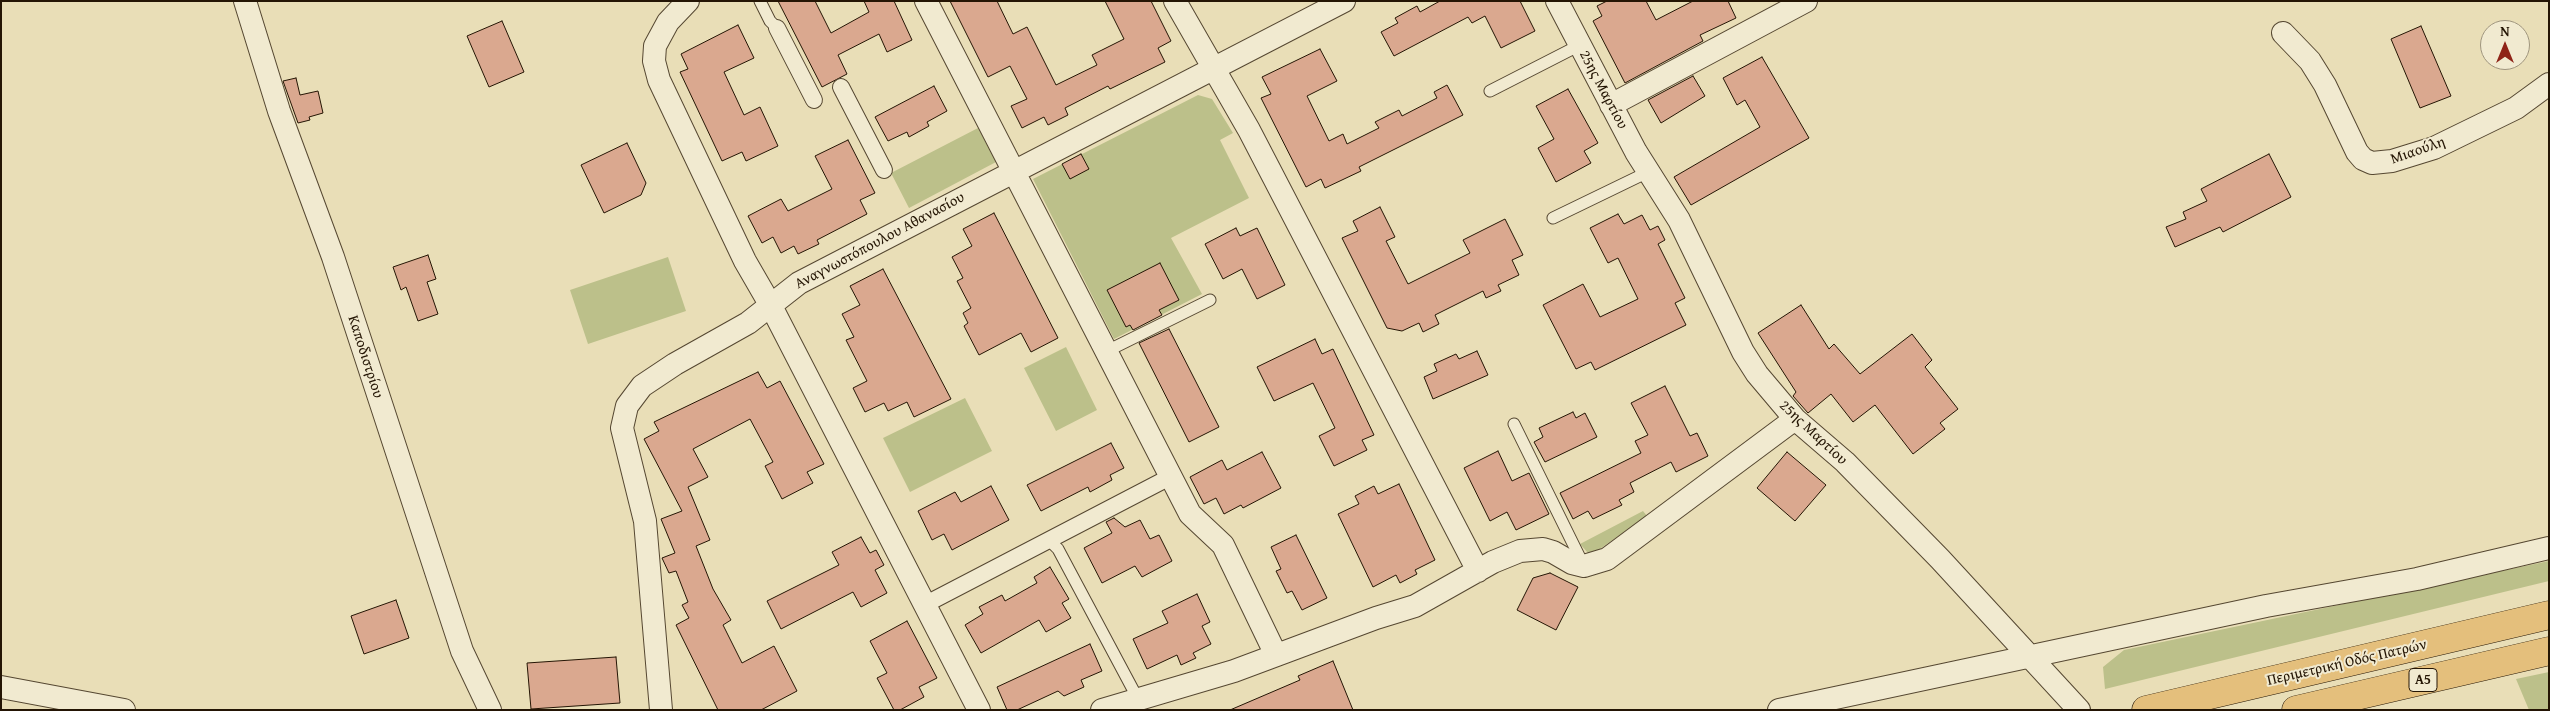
<!DOCTYPE html>
<html>
<head>
<meta charset="utf-8">
<style>
  body { margin:0 }
  #map { position:relative; width:2550px; height:711px; overflow:hidden; background:#e9deb7; font-family:"Gentium Book Plus",serif }
  canvas { display:block }
  .frame { position:absolute; inset:0; border:2px solid #241504; pointer-events:none }
  .north { position:absolute; left:2480px; top:20px; width:50px; height:50px; box-sizing:border-box; background:#f1ead0; border:1px solid #9f957e; border-radius:50%; rotate:0deg; font-size:14px; font-weight:700; line-height:20px; text-align:center; color:#241504 }
  .north::after { content:''; display:block; margin:auto; width:18px; height:22px; background:#8f2418; clip-path:polygon(50% 0,100% 100%,50% 72%,0 100%) }
</style>
</head>
<body>
<div id="map">
<canvas width="2550" height="711"></canvas>
<div class="frame"></div>
<div class="north">N</div>
</div>
<script>
const ctx = document.querySelector('canvas').getContext('2d');
ctx.lineJoin = 'round';
function fill(path, color) { ctx.fillStyle = color; ctx.fill(path, 'evenodd'); }
const toPath = rows => new Path2D(rows.map(r => 'M' + r).join(''));
function stroke(path, color, width, dash) { ctx.strokeStyle = color; ctx.lineWidth = width; ctx.lineCap = dash ? 'butt' : 'round'; ctx.setLineDash(dash || []); ctx.stroke(path); }
function label(font, color, halo, rows, align = 'center') {
  ctx.font = font + ' "Gentium Book Plus",serif'; ctx.lineWidth = 4; ctx.setLineDash([]); ctx.textBaseline = 'middle'; ctx.strokeStyle = halo; ctx.fillStyle = color; for (const [text, x, y, turn = 0] of rows) {
    ctx.save(); ctx.translate(x, y); ctx.rotate((+turn || 0) * Math.PI / 180); ctx.textAlign = isNaN(turn) ? turn : align; if (halo) ctx.strokeText(text, 0, 0); ctx.fillText(text, 0, 0); ctx.restore();
  }
}
fill(toPath([
  [1198,95,1212,99,1233,133,1220,140,1249,198,1171,238,1202,294,1114,339,1033,179],
  [978,128,996,162,909,208,891,173],
  [668,257,686,311,588,344,570,290],
  [1066,347,1097,410,1056,431,1024,368],
  [965,398,992,451,910,492,883,438],
  [1643,511,1647,516,1594,553,1588,553,1580,544],
  [2549,561,2549,581,2105,689,2103,667,2124,650],
  [2549,672,2549,710,2529,710,2516,679]
]), '#bcc08a');
const building = toPath([
  [778,1,815,1,831,33,869,12,864,1,894,1,912,40,887,52,879,34,838,55,847,74,822,87,778,1],
  [950,1,997,1,1013,34,1027,27,1056,85,1097,65,1092,55,1124,39,1105,1,1151,1,1171,41,1158,48,1165,62,1110,89,1108,86,1065,108,1068,115,1048,125,1044,117,1022,128,1011,106,1027,99,1010,66,988,77,950,1],
  [1440,1,1520,1,1535,31,1501,48,1485,16,1472,23,1468,17,1394,56,1381,32,1398,23,1395,18,1417,6,1420,12,1440,1],
  [1607,1,1646,1,1656,20,1693,1,1728,1,1736,18,1700,35,1703,41,1625,83,1593,21,1602,16,1597,6,1607,1],
  [502,21,524,72,489,87,467,36,502,21],
  [738,25,754,58,724,72,744,115,760,107,778,146,746,161,742,152,722,161,680,72,688,69,681,54,738,25],
  [2421,26,2451,96,2420,108,2391,39,2421,26],
  [1320,49,1337,81,1307,96,1329,141,1343,134,1347,144,1379,128,1375,122,1399,110,1402,116,1437,98,1434,92,1447,85,1463,115,1359,167,1361,171,1325,188,1321,179,1306,187,1261,98,1271,94,1262,77,1320,49],
  [1762,57,1809,138,1691,205,1674,177,1760,127,1745,100,1737,105,1723,78,1762,57],
  [1693,76,1705,96,1661,123,1648,100,1693,76],
  [296,78,300,95,318,91,323,113,309,117,310,120,298,123,283,81,296,78],
  [934,86,947,111,927,122,929,126,909,137,907,132,888,141,875,117,934,86],
  [1568,89,1598,143,1584,151,1591,163,1556,182,1538,148,1554,139,1536,106,1568,89],
  [848,140,875,193,860,200,867,214,817,240,819,244,798,254,794,246,781,253,773,237,762,243,748,216,781,199,788,211,832,189,815,156,848,140],
  [627,143,646,183,641,195,604,213,581,165,627,143],
  [1081,154,1089,169,1070,179,1062,164,1081,154],
  [2269,154,2291,197,2223,232,2220,227,2175,247,2166,227,2186,219,2183,212,2207,201,2201,189,2269,154],
  [1380,207,1395,237,1386,241,1408,284,1470,253,1463,240,1505,219,1523,255,1512,260,1519,275,1498,285,1501,291,1486,298,1483,291,1435,315,1439,324,1423,332,1419,323,1402,331,1387,328,1342,238,1358,231,1353,221,1380,207],
  [994,213,1058,338,1031,352,1021,333,979,355,964,326,968,323,963,313,971,308,957,281,963,278,952,257,972,246,963,229,994,213],
  [1618,214,1624,224,1642,215,1650,230,1658,226,1665,240,1658,244,1685,298,1675,303,1686,325,1595,370,1591,362,1576,369,1543,305,1583,284,1600,317,1638,299,1618,258,1608,263,1590,228,1618,214],
  [1236,228,1240,236,1257,228,1285,285,1257,299,1242,269,1223,279,1205,244,1236,228],
  [428,255,436,279,427,282,438,314,418,321,406,287,401,290,393,267,428,255],
  [1160,263,1179,300,1159,310,1162,315,1133,330,1130,325,1126,327,1107,290,1160,263],
  [883,269,951,399,914,417,907,402,888,411,884,403,865,412,853,388,867,381,846,340,854,337,842,314,860,305,850,286,883,269],
  [1801,305,1829,349,1834,344,1860,374,1912,334,1932,360,1925,367,1958,409,1940,423,1945,429,1913,454,1875,405,1853,422,1831,394,1808,413,1793,396,1796,392,1758,333,1801,305],
  [1169,329,1219,427,1189,442,1139,343,1169,329],
  [1315,339,1322,354,1333,349,1374,435,1362,440,1367,450,1334,466,1319,436,1335,428,1313,383,1274,401,1257,367,1315,339],
  [1477,351,1488,375,1433,399,1424,377,1437,371,1434,364,1456,354,1459,359,1477,351],
  [758,372,767,388,780,381,824,464,807,472,813,483,782,499,765,466,773,462,750,419,693,449,708,477,688,487,710,540,696,546,713,589,731,620,723,625,742,663,774,646,797,691,761,710,718,710,676,625,689,618,682,605,688,602,676,571,669,573,662,558,675,553,661,519,682,511,644,439,659,431,654,422,758,372],
  [1665,386,1690,436,1697,433,1708,456,1676,472,1671,462,1630,483,1634,492,1619,500,1622,505,1593,519,1588,511,1573,519,1560,493,1641,453,1635,441,1648,435,1631,403,1665,386],
  [1573,412,1576,418,1585,413,1597,437,1545,462,1534,442,1543,437,1539,428,1573,412],
  [1111,443,1124,468,1110,475,1112,480,1090,492,1088,487,1041,511,1027,485,1111,443],
  [1498,451,1512,481,1529,473,1549,514,1516,530,1507,512,1490,521,1464,468,1498,451],
  [1262,452,1281,488,1243,508,1241,505,1224,514,1216,498,1204,504,1190,477,1222,460,1227,470,1262,452],
  [1787,452,1826,485,1795,521,1757,488,1787,452],
  [1399,484,1435,560,1415,570,1417,574,1400,583,1396,575,1373,587,1338,514,1359,504,1355,496,1374,486,1378,494,1399,484],
  [991,486,1009,520,952,550,944,534,932,540,918,511,955,492,961,502,991,486],
  [1114,518,1125,527,1140,520,1150,539,1159,535,1172,561,1142,577,1135,566,1102,583,1084,548,1112,533,1106,522,1114,518],
  [1296,535,1327,598,1302,610,1292,591,1287,593,1276,571,1281,569,1271,547,1296,535],
  [861,537,870,553,876,550,884,565,875,570,887,593,861,607,853,592,781,629,767,601,839,565,832,552,861,537],
  [1050,567,1069,599,1062,603,1071,618,1046,632,1039,620,981,653,965,625,983,614,979,607,1002,595,1005,601,1037,583,1034,577,1050,567],
  [1550,573,1578,587,1556,630,1517,610,1533,578,1550,573],
  [1197,594,1210,622,1202,626,1211,644,1193,653,1196,658,1181,665,1177,655,1147,669,1133,639,1168,623,1162,611,1197,594],
  [396,600,409,638,364,654,351,616,396,600],
  [907,621,937,678,919,687,924,697,900,710,894,710,877,678,887,673,870,641,907,621],
  [1090,644,1102,671,1081,680,1084,687,1064,696,1058,691,1017,710,1007,710,997,687,1090,644],
  [616,657,620,703,531,709,527,663,616,657],
  [1333,661,1353,710,1230,710,1300,680,1298,676,1333,661]
]);
fill(building, '#daa88f');
stroke(building, '#241504', 1);
const service = toPath([
  [760,1,770,21,777,28],
  [1490,91,1580,45],
  [1553,218,1648,172],
  [1105,352,1210,300],
  [1514,424,1584,566],
  [1049,540,1058,549,1138,699]
]);
const pedestrian = toPath([
  [777,28,814,100],
  [841,87,884,170],
  [926,604,1170,477]
]);
const minor = toPath([
  [245,1,279,111,333,257,462,651,490,710],
  [688,1,668,22,655,46,654,61,659,80,745,261,771,306,979,710],
  [926,1,1190,514,1223,545,1276,655],
  [1175,1,1249,130,1478,571],
  [1557,1,1636,152,1679,220,1743,352,1757,374,1795,419,1845,462,1940,559,2079,710],
  [2283,33,2310,61,2325,85,2357,152,2363,159,2372,163,2392,161,2434,148,2516,108,2549,84],
  [1611,105,1806,1],
  [1,687,124,710],
  [661,710,645,521,622,428,627,406,642,386,675,364,748,323,799,283,1344,1],
  [1102,710,1234,671,1376,618,1415,606,1493,562,1520,551,1543,549,1553,552,1572,563,1584,566,1607,559,1795,419],
  [1779,710,2266,606,2417,579,2549,548]
]);
const motorway = toPath([
  [2146,710,2549,615],
  [2296,710,2549,651]
]);
stroke(service, '#554731', 13);
stroke(pedestrian, '#554731', 18);
stroke(minor, '#554731', 24);
stroke(motorway, '#241504', 29);
stroke(service, '#f1ead0', 11);
stroke(pedestrian, '#f1ead0', 16);
stroke(minor, '#f1ead0', 22);
stroke(motorway, '#e4bf7c', 28);
for (const [x, y, w] of [
  [2423,680,28]
]) { const box = new Path2D(); box.roundRect(x - w / 2, y - 11.5, w, 23, 4); ctx.fillStyle = '#f1ead0'; ctx.fill(box); stroke(box, '#241504', 1); }
label('bold 14px', '#241504', null, [
  ["Α5",2423,680]
]);
label('15px', '#241504', '#f1ead0', [
  ["25ης Μαρτίου",1603,90,62],
  ["Μιαούλη",2418,151,-19],
  ["Αναγνωστόπουλου Αθανασίου",880,241,-28],
  ["Καποδιστρίου",365,357,72],
  ["25ης Μαρτίου",1813,433,43],
  ["Περιμετρική Οδός Πατρών",2347,663,-13]
]);
</script>
</body>
</html>
